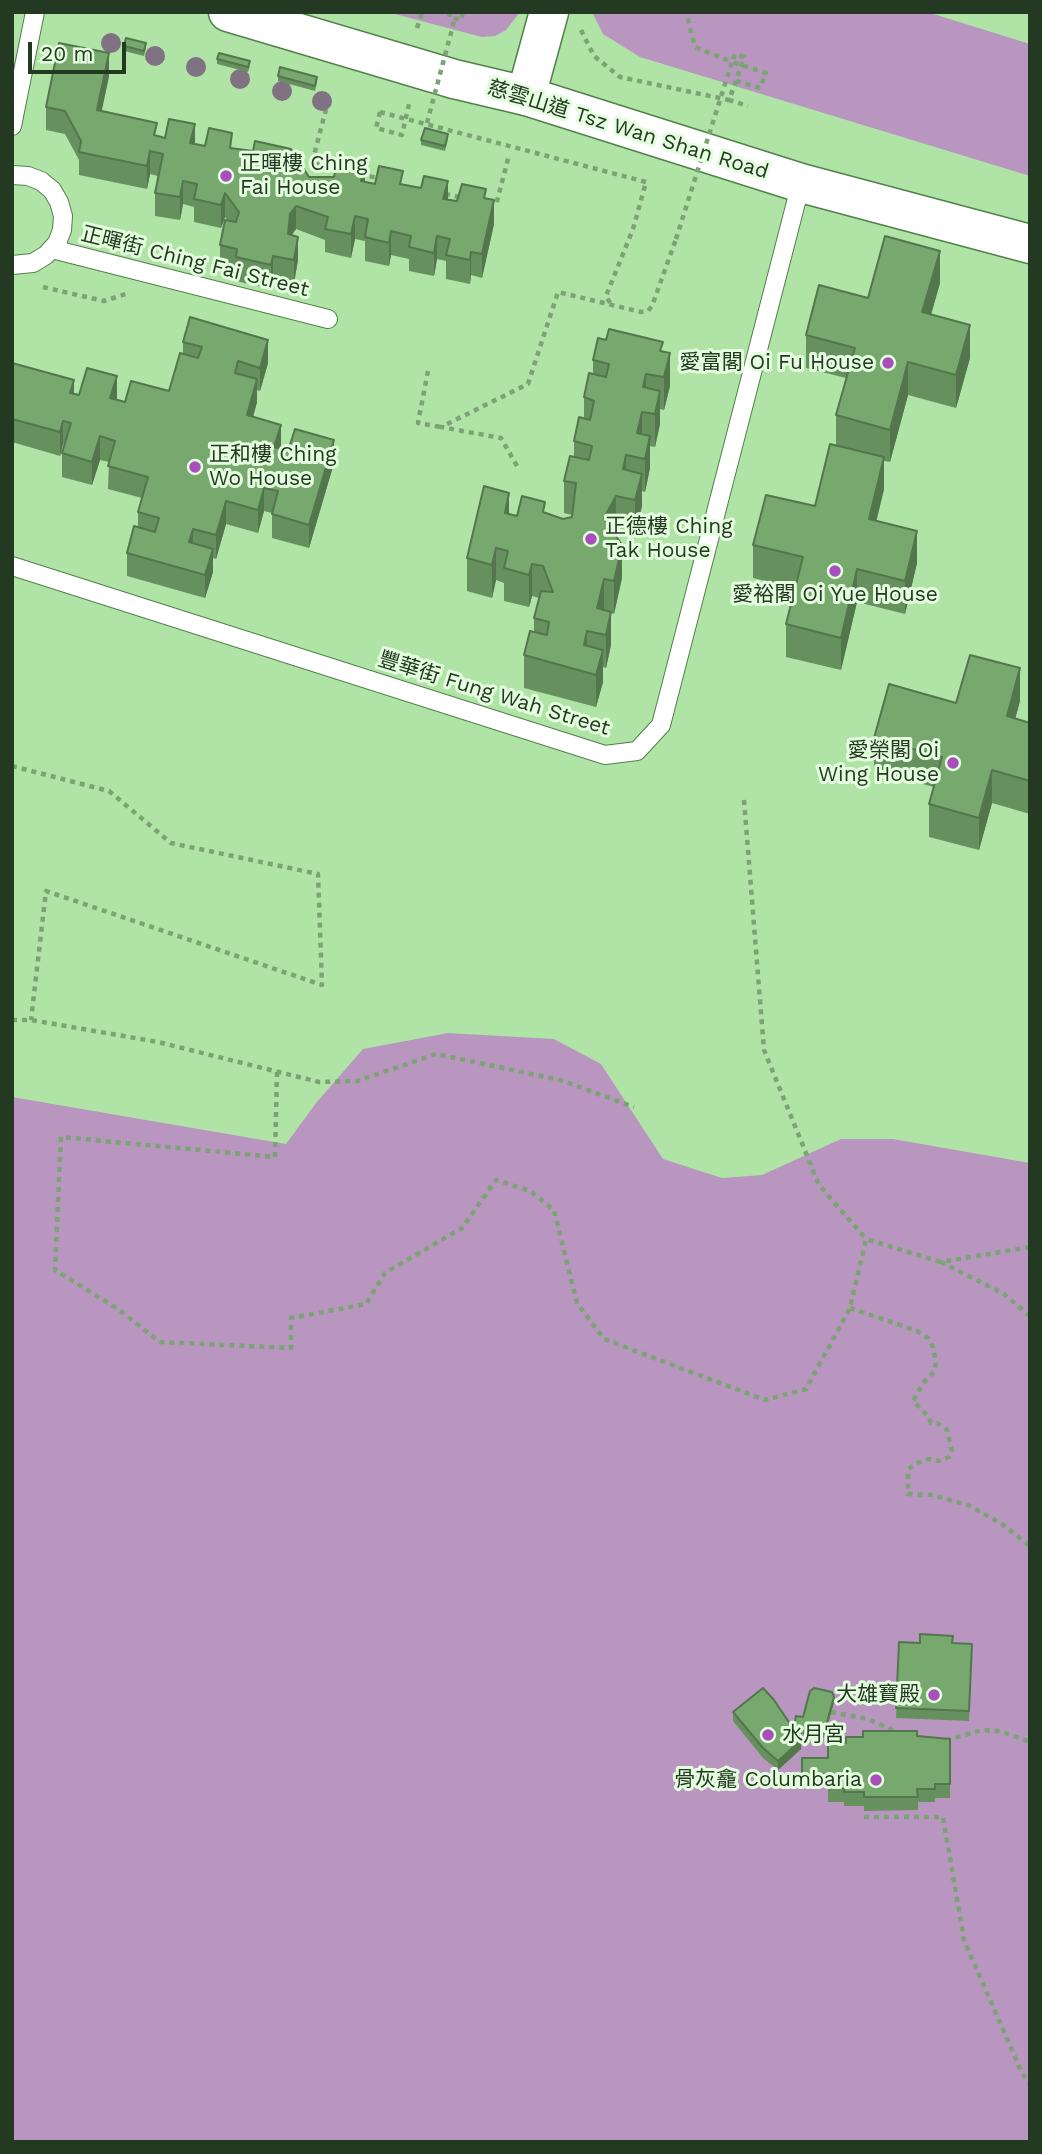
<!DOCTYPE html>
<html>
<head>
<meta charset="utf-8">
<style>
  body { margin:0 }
  #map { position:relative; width:1042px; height:2154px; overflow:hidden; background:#b0e4a6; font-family:"Work Sans",sans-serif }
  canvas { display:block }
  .frame { position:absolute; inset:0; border:14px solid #243921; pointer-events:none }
  .scale { position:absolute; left:28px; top:42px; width:98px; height:32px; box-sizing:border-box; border:4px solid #243921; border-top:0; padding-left:9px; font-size:21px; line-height:24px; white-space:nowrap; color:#243921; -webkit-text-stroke:5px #e3fdde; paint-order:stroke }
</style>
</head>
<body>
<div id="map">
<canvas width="1042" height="2154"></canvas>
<div class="frame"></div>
<div class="scale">20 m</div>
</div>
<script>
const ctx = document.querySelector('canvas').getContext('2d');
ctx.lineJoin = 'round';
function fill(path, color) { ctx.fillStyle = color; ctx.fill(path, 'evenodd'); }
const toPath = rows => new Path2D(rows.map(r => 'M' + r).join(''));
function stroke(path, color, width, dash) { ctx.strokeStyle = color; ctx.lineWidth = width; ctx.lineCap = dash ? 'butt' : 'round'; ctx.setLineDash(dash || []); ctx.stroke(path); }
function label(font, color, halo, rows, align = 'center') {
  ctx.font = font + ' "Work Sans","Noto Sans TC",sans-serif'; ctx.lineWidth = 6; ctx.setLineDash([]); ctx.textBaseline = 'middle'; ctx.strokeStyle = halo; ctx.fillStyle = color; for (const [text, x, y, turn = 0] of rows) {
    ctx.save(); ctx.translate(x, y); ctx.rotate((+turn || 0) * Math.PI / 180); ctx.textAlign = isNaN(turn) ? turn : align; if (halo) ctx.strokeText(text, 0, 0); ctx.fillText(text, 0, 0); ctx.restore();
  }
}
fill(toPath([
  [387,12,520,12,506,30,495,36,482,37],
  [592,12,927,12,1030,44,1030,176,640,57,603,34],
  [448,1033,554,1039,601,1064,663,1159,722,1178,762,1175,841,1139,893,1139,1030,1163,1030,2142,12,2142,12,1097,286,1144,316,1103,363,1049]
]), '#b996c0');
const service = toPath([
  [12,126,35,12],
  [12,175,28,176,41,181,52,190,59,202,63,216,62,230,57,243,46,255,33,263,12,265],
  [52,249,328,319],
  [12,566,605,755,637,751,661,725,801,183]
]);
const tertiary = toPath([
  [526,96,549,12]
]);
const secondary = toPath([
  [228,12,454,79,526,96,801,183,1030,244]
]);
stroke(service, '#518148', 20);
stroke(tertiary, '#518148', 41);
stroke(secondary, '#518148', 41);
stroke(toPath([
  [450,12,449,17,461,20,463,12],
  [417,28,422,12],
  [581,30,594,56,620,77,729,100],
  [736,81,760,88,766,73,732,62,735,54,744,57,736,81,729,100,748,106],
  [326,109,312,163,341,170],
  [380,112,376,128,402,135,409,104],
  [360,174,382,179],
  [445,194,464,198],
  [489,204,496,205,509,155],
  [43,287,104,301,126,294],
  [610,303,606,296,633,229,646,182],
  [428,371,418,423,441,427],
  [517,466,501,438,441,427,528,384,558,292,641,312,648,311,652,306,676,239],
  [12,766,109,791,171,843,318,874,322,985,46,891,31,1020],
  [744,800,764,1050,819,1185,866,1239],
  [12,1020,31,1020,158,1042,319,1082,357,1081,436,1054,560,1080,634,1107],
  [277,1072,275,1157,61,1137,55,1270,118,1309,160,1342,291,1348,291,1318,366,1304,385,1273,462,1228,496,1180,530,1191,554,1210,577,1303,604,1339,765,1400,806,1389,850,1308,866,1239,941,1262],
  [1030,1247,941,1262,1004,1294,1030,1316],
  [850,1308,917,1331,928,1338,933,1347,936,1363,934,1372,923,1383,913,1401,928,1416,931,1423,937,1423,947,1430,952,1451,949,1457,939,1461,928,1459,913,1465,908,1470,908,1494,933,1495,970,1506,1002,1524,1030,1546],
  [831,1712,868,1719,897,1732],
  [946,1740,983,1730,1000,1731,1030,1742],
  [864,1817,943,1817,964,1940,1022,2073,1030,2084]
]), '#7ba374', 4.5, [5, 5]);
stroke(service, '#fff', 18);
stroke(tertiary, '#fff', 38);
stroke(secondary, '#fff', 38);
stroke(toPath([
  [380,112,646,182],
  [427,123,455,18],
  [676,239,732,62,695,47,686,12]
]), '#7ba374', 4.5, [5, 5]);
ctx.fillStyle = '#807282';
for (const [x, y] of [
  [111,43],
  [155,56],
  [196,67],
  [240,79],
  [282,91],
  [322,101]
]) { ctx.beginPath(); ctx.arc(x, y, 10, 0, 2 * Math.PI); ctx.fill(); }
fill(toPath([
  [124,46,146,48,144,56,124,51],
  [217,59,250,66,248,72,217,64],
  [109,76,101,111,157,136,205,146,232,148,309,177,375,184,403,184,448,199,457,201,486,199,494,224,482,278,471,275,470,284,446,279,446,261,437,259,434,276,409,271,409,259,391,255,389,266,365,261,365,241,355,239,351,258,325,252,325,240,296,229,292,235,298,260,294,283,273,279,271,289,236,281,236,272,220,268,220,245,228,221,225,217,221,228,194,222,194,207,183,204,180,220,155,216,155,193,158,176,150,174,147,189,79,175,79,160,65,134,46,130,46,107],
  [278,76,317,82,315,91,278,81],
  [448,139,445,151,421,145,421,140],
  [940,283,931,315,970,358,956,408,908,395,890,462,884,461,884,489,876,521,917,563,905,614,857,602,841,670,786,657,786,624,795,588,753,578,753,545,815,506,836,446,836,415,846,378,806,368,806,335,868,298],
  [183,342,268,363,260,391,257,390,257,402,253,417,281,449,334,463,309,548,272,538,272,513,264,511,258,533,226,524,216,559,213,558,213,572,205,598,127,576,127,553,138,527,138,512,142,498,108,489,109,462,100,460,92,485,62,477,62,453,65,445,63,444,60,456,12,442,12,363,74,394,117,399,125,402,169,391,183,354],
  [663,352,670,386,664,410,660,409,660,424,655,447,650,446,650,468,645,492,642,491,642,506,635,533,616,528,614,532,622,578,614,614,611,613,611,645,606,668,603,667,603,682,596,707,524,688,524,655,534,632,534,618,539,598,532,596,529,607,504,601,504,583,496,580,492,598,467,591,467,558,509,514,517,516,545,513,563,519,572,517,572,515,564,513,564,481,574,456,574,441,584,419,584,397,593,374,593,360],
  [1020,701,1015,719,1030,723,1030,814,992,803,979,850,929,837,929,804,934,787,874,771,874,738,956,703],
  [899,1642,972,1644,969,1721,896,1718],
  [834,1702,824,1738,796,1733,801,1749,778,1770,763,1758,733,1721,733,1712,794,1729,796,1716,803,1717],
  [917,1736,950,1739,950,1798,935,1798,935,1802,918,1802,918,1810,864,1811,864,1806,844,1806,844,1802,828,1802,828,1787,802,1787,802,1758,828,1758,846,1743]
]), '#66915f');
fill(toPath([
  [109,53,109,76,97,134,97,110],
  [195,124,195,148,190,143],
  [150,151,150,174,147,189,147,166],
  [365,163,365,186,361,181],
  [183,181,183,204,180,220,180,197],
  [448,181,448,205,443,199],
  [225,193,225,217,221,228,221,205],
  [494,200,494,224,482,278,482,254],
  [296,206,296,229,290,237,288,234,290,214],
  [355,216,355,239,351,258,351,234],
  [391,231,391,255,389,266,389,243],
  [437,236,437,259,434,276,434,253],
  [298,237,298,260,294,283,294,260],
  [940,251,940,283,922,345,922,312],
  [471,252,471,275,470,284,470,260],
  [273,256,273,279,271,289,271,265],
  [970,325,970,358,956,408,956,375],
  [268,340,268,363,260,391,260,368],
  [670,353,670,386,664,410,664,377],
  [908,362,908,395,890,462,890,430],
  [646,374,646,407,643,387],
  [117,376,117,400,110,398],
  [257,379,257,402,247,439,247,415],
  [74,380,74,403,70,393],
  [660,391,660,424,655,447,655,414],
  [642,412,642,445,637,433],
  [63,421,63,444,60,456,60,432],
  [281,425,281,448,274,471,274,447],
  [100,436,100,460,92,485,92,462],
  [650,436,650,468,645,492,645,459],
  [334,440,334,463,309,548,309,525],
  [626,455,626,488,623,469],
  [884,457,884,489,869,552,869,519],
  [642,474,642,506,635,533,635,500],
  [264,488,264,511,258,533,258,510],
  [509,493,509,526,505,513],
  [616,496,616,528,604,550,604,518],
  [226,501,226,524,216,559,216,535],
  [193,529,193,552,189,542],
  [917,531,917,563,905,614,905,581],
  [622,545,622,578,614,614,614,581],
  [496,548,496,580,492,598,492,565],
  [213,549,213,572,205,598,205,575],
  [532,564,532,596,529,607,529,575],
  [857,569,857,602,841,670,841,638],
  [604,579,604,611,597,608],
  [611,612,611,645,606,668,606,635],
  [587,631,587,664,584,645],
  [603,650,603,682,596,707,596,675],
  [1020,668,1020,701,1007,749,1007,716],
  [992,770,992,803,979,850,979,818],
  [834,1697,834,1702,824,1738,824,1733],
  [801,1740,801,1749,778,1770,778,1761]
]), '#53764d');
const building = toPath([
  [126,38,146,43,144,51,124,46,126,38],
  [59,43,109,53,97,110,157,123,154,135,165,138,169,119,195,124,190,143,205,146,209,128,232,133,230,148,253,151,255,141,291,149,309,177,334,177,338,157,365,163,361,181,375,184,379,166,403,171,400,184,421,188,424,176,448,181,443,199,457,201,462,184,486,189,484,198,494,200,482,254,471,252,470,260,446,255,450,239,437,236,434,253,409,247,411,236,391,231,389,243,365,237,368,219,355,216,351,234,325,229,328,217,296,206,290,214,288,234,298,237,294,260,273,256,271,265,236,257,237,249,220,245,225,220,236,222,239,212,225,193,221,205,194,199,197,184,183,181,180,197,155,193,163,154,150,151,147,166,79,152,81,141,65,111,46,107,59,43],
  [219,53,250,61,248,67,217,59,219,53],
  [280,67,317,77,315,86,278,76,280,67],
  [425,128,448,134,445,146,421,140,425,128],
  [885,236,940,251,922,312,970,325,956,375,908,362,890,430,836,415,855,348,806,335,819,285,868,298,885,236],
  [190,317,268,340,260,368,238,361,235,373,257,379,247,415,281,425,274,447,288,451,295,429,334,440,309,525,272,514,278,491,264,488,258,510,226,501,216,535,193,529,189,542,213,549,205,575,127,553,134,526,155,532,159,518,138,512,148,477,108,466,115,441,100,436,92,462,62,453,71,423,63,421,60,432,12,419,12,363,74,380,70,393,79,395,87,368,117,376,110,398,125,402,131,381,169,391,180,353,198,358,202,347,183,342,190,317],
  [609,329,663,342,660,351,670,353,664,377,646,374,643,387,660,391,655,414,642,412,637,433,650,436,645,459,626,455,623,469,642,474,635,500,616,496,604,518,622,545,614,581,604,579,597,608,611,612,606,635,587,631,584,645,603,650,596,675,524,655,530,631,547,635,549,622,534,618,541,591,553,592,543,566,532,564,529,575,504,568,508,551,496,548,492,565,467,558,484,486,509,493,505,513,517,516,522,496,545,502,543,512,563,519,572,517,576,483,564,481,570,456,589,460,592,446,574,441,579,417,590,420,594,401,584,397,589,373,606,377,609,364,593,360,598,338,606,340,609,329],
  [830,444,884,457,869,519,917,531,905,581,857,569,841,638,786,624,803,557,753,545,766,495,815,506,830,444],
  [970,655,1020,668,1007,716,1030,723,1030,781,992,770,979,818,929,804,942,757,874,738,889,684,956,703,970,655],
  [920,1634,953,1636,952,1643,972,1644,969,1711,896,1708,899,1642,920,1643,920,1634],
  [763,1688,774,1700,801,1740,778,1761,763,1748,733,1712,763,1688],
  [814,1688,832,1692,834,1697,824,1733,794,1728,796,1716,803,1717,810,1691,814,1688],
  [863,1731,917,1731,917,1736,950,1739,950,1784,935,1784,935,1789,917,1789,918,1797,864,1797,864,1792,844,1792,844,1788,828,1788,828,1774,802,1774,802,1758,828,1758,828,1743,846,1743,846,1737,863,1737,863,1731]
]);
fill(building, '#77a96e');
stroke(building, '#53764d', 2);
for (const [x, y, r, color] of [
  [226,176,7,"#a94fbb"],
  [888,363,7,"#a94fbb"],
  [195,467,7,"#a94fbb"],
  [591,539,7,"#a94fbb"],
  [835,571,7,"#a94fbb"],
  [953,763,7,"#a94fbb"],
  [934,1695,7,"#a94fbb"],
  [768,1735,7,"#a94fbb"],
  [876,1780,7,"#a94fbb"]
]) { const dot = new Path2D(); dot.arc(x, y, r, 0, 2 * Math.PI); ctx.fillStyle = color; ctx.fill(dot); stroke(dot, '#e3fdde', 2.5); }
label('21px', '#243921', '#e3fdde', [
  ["慈雲山道 Tsz Wan Shan Road",628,130,17],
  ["正暉街 Ching Fai Street",195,262,14],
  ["豐華街 Fung Wah Street",494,694,17]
]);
label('21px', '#243921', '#e3fdde', [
  ["正暉樓 Ching",240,164],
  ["Fai House",240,188],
  ["愛富閣 Oi Fu House",874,363,"right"],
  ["正和樓 Ching",209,455],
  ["Wo House",209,479],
  ["正德樓 Ching",605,527],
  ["Tak House",605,551],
  ["愛裕閣 Oi Yue House",835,595,"center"],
  ["愛榮閣 Oi",939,751,"right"],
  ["Wing House",939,775,"right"],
  ["大雄寶殿",920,1695,"right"],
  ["水月宮",782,1735],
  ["骨灰龕 Columbaria",862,1780,"right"]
], 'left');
</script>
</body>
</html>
